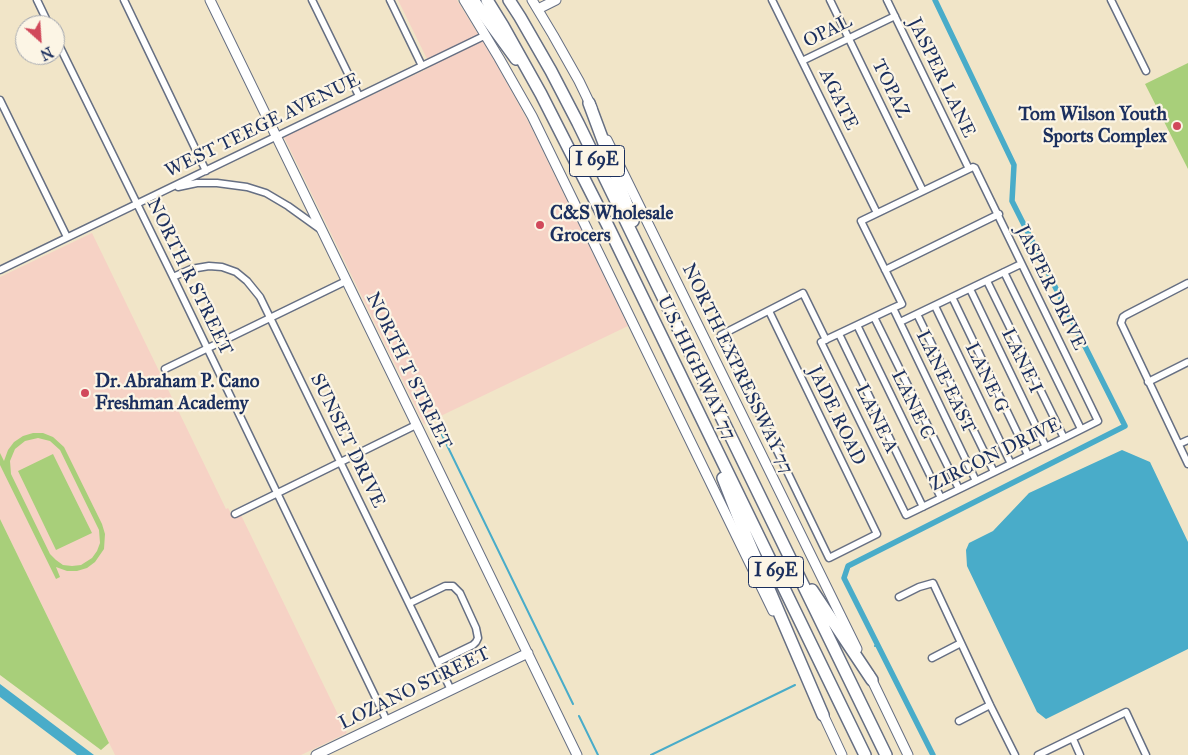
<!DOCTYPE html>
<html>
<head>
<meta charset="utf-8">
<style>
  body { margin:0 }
  #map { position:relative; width:1188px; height:755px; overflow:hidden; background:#f1e5c8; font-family:"IM FELL Great Primer",serif }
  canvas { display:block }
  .north { position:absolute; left:15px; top:15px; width:50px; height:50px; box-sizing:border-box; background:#fcf5e5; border:1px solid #a2a6af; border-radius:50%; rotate:154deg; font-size:14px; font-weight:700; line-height:20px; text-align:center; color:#1b2f5e }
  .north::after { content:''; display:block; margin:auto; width:18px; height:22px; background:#d1495b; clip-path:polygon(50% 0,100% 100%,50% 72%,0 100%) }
</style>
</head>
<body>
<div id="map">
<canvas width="1188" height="755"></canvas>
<div class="north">N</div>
</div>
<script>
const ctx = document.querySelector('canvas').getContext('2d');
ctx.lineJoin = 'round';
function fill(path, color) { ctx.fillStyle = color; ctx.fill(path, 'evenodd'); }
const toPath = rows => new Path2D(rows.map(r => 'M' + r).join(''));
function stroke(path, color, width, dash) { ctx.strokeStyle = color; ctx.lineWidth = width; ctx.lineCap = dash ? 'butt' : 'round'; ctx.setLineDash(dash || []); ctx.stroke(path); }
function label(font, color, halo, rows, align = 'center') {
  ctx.font = font + ' "IM FELL Great Primer",serif'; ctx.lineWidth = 4.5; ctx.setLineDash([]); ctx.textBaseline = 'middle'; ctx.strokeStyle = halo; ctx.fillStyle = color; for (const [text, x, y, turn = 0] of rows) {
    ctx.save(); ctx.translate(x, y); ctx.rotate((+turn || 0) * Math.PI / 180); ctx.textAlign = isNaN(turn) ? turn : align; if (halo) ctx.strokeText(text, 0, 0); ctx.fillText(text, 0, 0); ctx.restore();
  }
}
fill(toPath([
  [398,0,457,0,494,60,529,123,628,326,424,424,284,137,431,67],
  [92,233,226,509,228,508,232,515,239,511,347,733,301,755,115,755,0,519,0,277]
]), '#f6d2c5');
fill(toPath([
  [1188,63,1188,169,1145,84],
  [33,433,43,433,53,437,64,447,102,524,105,534,104,549,95,562,87,568,77,571,67,571,56,567,60,577,56,579,0,465,0,453,4,461,8,450,14,442,23,436],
  [38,438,50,441,60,450,99,530,100,543,97,551,92,558,81,565,72,566,63,565,56,560,50,554,11,474,10,461,15,449,25,441],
  [53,454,92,533,56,550,18,471],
  [0,519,109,743,101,750,0,675]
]), '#a8cf7a');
fill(toPath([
  [1122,450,1150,462,1188,542,1188,649,1046,719,1037,712,967,566,966,550,969,543,993,531,1029,493],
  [0,684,94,755,77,755,0,697]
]), '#49acc9');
stroke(toPath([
  [442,435,573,704],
  [875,646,877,644],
  [579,716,598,755],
  [651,755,795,685]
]), '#49acc9', 2);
stroke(toPath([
  [933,755,844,578,848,566,1125,426,1012,201,1014,165,935,0]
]), '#49acc9', 5.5);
const street = toPath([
  [37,0,49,25],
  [124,0,206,171],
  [312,0,359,96],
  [390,0,422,66],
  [772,0,877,213],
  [830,0,923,191],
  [887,0,969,169],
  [1111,0,1146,71],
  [55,37,173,277,387,721],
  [802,61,895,16],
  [0,100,67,237],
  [178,187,197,183,217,183,247,187,266,193,288,206,320,229],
  [0,270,486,35],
  [885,270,999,214],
  [1004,272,1081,429],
  [173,277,191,269,209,266,222,267,236,272,247,281,260,297,451,690],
  [987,281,1064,438],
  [1188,283,1126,315,1123,317,1121,323,1188,464],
  [970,289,1046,447],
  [952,297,1028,455],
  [935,306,1011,464],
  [893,308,821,342,906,515,976,481,1064,438,1098,421,975,168,973,167,861,221,902,304,893,308,976,481],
  [769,311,877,534,829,558,721,335,803,293,826,340],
  [917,314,994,472],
  [874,317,959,489],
  [900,322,1021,264],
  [857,325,941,498],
  [839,334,923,507],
  [165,369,346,281],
  [1148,382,1188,362],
  [1179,444,1188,440],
  [235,514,416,425],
  [899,597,919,587,933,583,990,705,1015,755],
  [410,603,445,586,453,586,460,593,476,628,478,638,476,642,473,645,438,662],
  [932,658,961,643],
  [959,721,990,705],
  [1073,739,1080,755],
  [1038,755,1126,712,1146,755]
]);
const secondary = toPath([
  [210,0,577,755],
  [464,0,499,58,532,116,773,611],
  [532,0,553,35,579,81,592,108],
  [538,9,556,0],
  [607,140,857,649],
  [869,674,908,755],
  [821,710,842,755],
  [316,755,528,653]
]);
const highway = toPath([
  [473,0,516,59],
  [487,0,503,26,541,94,608,226,865,755],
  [509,0,520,17,551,71,578,123,886,755],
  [589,103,633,221],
  [723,478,741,524,823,715],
  [812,590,872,680]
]);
stroke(street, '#666f83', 9);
stroke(secondary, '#666f83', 11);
stroke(highway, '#666f83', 14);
stroke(street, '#fff', 6);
stroke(secondary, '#fff', 9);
stroke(highway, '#fff', 11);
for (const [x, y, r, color] of [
  [1177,126,5,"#d1495b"],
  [540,225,5,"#d1495b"],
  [85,393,5,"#d1495b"]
]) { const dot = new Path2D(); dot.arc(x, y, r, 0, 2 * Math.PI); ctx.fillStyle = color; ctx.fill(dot); stroke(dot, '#fcf5e5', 2); }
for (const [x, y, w] of [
  [597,161,55],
  [776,572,55]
]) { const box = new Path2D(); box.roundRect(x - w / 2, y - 15.5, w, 31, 4); ctx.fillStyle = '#fcf5e5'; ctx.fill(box); stroke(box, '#1b2f5e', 1); }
label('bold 18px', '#1b2f5e', null, [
  ["I 69E",597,161],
  ["I 69E",776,572]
]);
label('19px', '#1b2f5e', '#fcf5e5', [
  ["OPAL",828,32,-26],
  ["JASPER LANE",941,78,64],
  ["TOPAZ",890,89,64],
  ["AGATE",838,100,64],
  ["WEST TEEGE AVENUE",263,126,-26],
  ["NORTH R STREET",189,277,64],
  ["JASPER DRIVE",1050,288,64],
  ["LANE I",1021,361,64],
  ["U.S. HIGHWAY 77",696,368,64],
  ["NORTH EXPRESSWAY 77",737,369,64],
  ["NORTH T STREET",408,371,64],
  ["LANE G",986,378,64],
  ["LANE EAST",945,382,64],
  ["LANE C",912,405,64],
  ["JADE ROAD",836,416,64],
  ["LANE A",876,419,64],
  ["SUNSET DRIVE",347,441,64],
  ["ZIRCON DRIVE",996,455,-26],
  ["LOZANO STREET",415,689,-26]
]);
label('bold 19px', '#1b2f5e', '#fcf5e5', [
  ["Tom Wilson Youth",1167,115,"right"],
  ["Sports Complex",1167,137,"right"],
  ["C&S Wholesale",550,214],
  ["Grocers",550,236],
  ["Dr. Abraham P. Cano",95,382],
  ["Freshman Academy",95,404]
], 'left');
</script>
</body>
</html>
